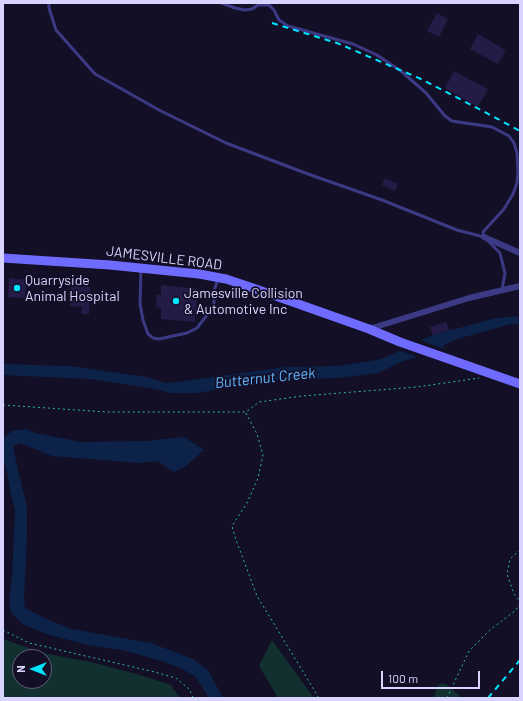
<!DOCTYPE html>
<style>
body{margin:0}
#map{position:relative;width:523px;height:701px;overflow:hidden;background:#130f26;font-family:Barlow,sans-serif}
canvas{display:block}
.frame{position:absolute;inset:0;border:4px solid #d9d4ff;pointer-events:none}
.north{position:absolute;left:12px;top:649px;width:40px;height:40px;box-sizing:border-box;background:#130f26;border:1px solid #625e7d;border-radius:50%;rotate:270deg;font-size:11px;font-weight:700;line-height:16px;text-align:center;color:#d9d4ff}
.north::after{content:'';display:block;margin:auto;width:14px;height:18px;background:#00e5ff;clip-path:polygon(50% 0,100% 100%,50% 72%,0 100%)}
.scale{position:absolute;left:381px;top:671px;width:99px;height:18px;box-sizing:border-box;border:2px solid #d9d4ff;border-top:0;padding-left:5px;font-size:12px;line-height:14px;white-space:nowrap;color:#d9d4ff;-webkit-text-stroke:3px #130f26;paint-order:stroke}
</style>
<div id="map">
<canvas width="523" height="701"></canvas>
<div class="frame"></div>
<div class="north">N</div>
<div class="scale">100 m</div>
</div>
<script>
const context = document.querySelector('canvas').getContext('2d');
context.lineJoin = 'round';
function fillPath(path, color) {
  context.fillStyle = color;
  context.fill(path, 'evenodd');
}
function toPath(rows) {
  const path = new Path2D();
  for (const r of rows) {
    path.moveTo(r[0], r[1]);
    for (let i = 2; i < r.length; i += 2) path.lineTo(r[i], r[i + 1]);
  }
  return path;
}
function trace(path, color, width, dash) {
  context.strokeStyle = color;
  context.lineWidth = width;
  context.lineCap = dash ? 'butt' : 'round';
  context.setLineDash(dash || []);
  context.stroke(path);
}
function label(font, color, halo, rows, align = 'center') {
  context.font = font + ' Barlow,sans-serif';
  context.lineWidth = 3.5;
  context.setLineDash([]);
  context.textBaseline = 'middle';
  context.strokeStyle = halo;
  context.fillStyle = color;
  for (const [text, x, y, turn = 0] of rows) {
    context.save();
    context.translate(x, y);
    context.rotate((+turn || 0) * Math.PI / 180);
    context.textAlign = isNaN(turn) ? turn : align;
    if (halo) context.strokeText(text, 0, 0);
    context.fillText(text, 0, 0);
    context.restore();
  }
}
const green = toPath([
 [3,639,43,653,91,662,140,675,171,685,180,698,3,698],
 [20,657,44,657,44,681,20,681],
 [272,640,314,698,278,698,259,666],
 [439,684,446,684,460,696,460,698,433,698]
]);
const water = toPath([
 [514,316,520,318,520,324,511,324,454,340,444,345,442,349,437,351,403,361,378,373,338,378,272,380,197,393,169,393,156,389,90,379,3,375,3,364,70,366,146,377,166,383,176,382,286,367,338,366,382,359,433,335,492,319],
 [26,429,35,433,81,442,146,441,184,437,204,450,186,466,174,472,157,461,140,463,52,456,20,443,13,446,19,475,27,506,27,539,24,598,25,608,44,618,72,629,151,643,193,659,208,670,223,698,209,698,195,676,178,667,158,660,122,650,88,645,50,635,24,625,11,613,9,600,12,577,15,510,10,490,6,468,3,460,3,438,12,431]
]);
const pier = toPath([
 [419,340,444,349,438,353,420,358,398,350]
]);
const building = toPath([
 [437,13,448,19,439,37,427,31],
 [478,34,506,50,498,64,470,49],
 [454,71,488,89,478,107,445,88],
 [385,178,398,184,395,191,382,185],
 [9,278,26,280,25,298,8,297],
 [161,285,198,289,195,322,161,319,161,308,156,307,157,295,161,295],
 [73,286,90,287,89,314,81,314,82,307,70,306,71,287],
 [446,322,449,330,433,335,430,327]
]);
const path = toPath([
 [3,405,107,412,246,412,259,402,302,396,417,387,479,378],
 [246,413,257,434,263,455,258,478,247,503,232,526,235,537,257,596,319,698],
 [520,550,510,559,507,574,514,594,520,601],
 [3,630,29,643,155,672,176,678,190,690,193,698],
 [447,698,469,651,490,630,516,610,520,603]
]);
const lane = toPath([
 [49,3,49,8,56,30,95,74,159,110,226,143,308,174,382,200,457,230,484,237],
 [221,3,235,8,245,10,252,9,258,5,269,5,274,10,279,20,288,26,353,44,377,55,401,71,426,93,445,116,452,121,492,127,509,136,514,143,517,153,518,171,517,183,513,194,504,209,483,232,484,237,500,253,505,273,502,290],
 [141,269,140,304,143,320,148,334,153,338,159,339,187,333,197,328,214,306,214,291,218,279]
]);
const street = toPath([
 [484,237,520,253],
 [369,329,469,298,520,286]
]);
const secondary = toPath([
 [3,258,110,265,199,274,226,279,253,288,369,329,400,342,520,384]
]);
const rail = toPath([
 [272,23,337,43,421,79,481,110,520,131],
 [488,698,520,660]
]);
const markers = [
 [17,288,4,"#00e5ff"],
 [176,301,4,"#00e5ff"]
];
const streetNames = [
 ["JAMESVILLE ROAD",164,258,7]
];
const poiNames = [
 ["Quarryside",25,280],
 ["Animal Hospital",25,296],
 ["Jamesville Collision",184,293],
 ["& Automotive Inc",184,309]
];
const waterNames = [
 ["Butternut Creek",265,378,-6]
];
fillPath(green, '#12302f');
fillPath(water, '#0c2248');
fillPath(pier, '#130f26');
fillPath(building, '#241b47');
trace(path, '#2fb8b0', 1, [2, 3]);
trace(lane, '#3d3a85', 3);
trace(street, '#3d3a85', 6);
trace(secondary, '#6f6bff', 9);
trace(rail, '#00e5ff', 2, [6, 5]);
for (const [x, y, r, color] of markers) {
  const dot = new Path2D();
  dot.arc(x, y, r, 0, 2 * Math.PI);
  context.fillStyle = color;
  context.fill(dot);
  trace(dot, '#130f26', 1.5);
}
label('14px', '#d9d4ff', '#130f26', streetNames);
label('14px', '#d9d4ff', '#130f26', poiNames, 'left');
label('italic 15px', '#62b6ff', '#130f26', waterNames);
</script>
